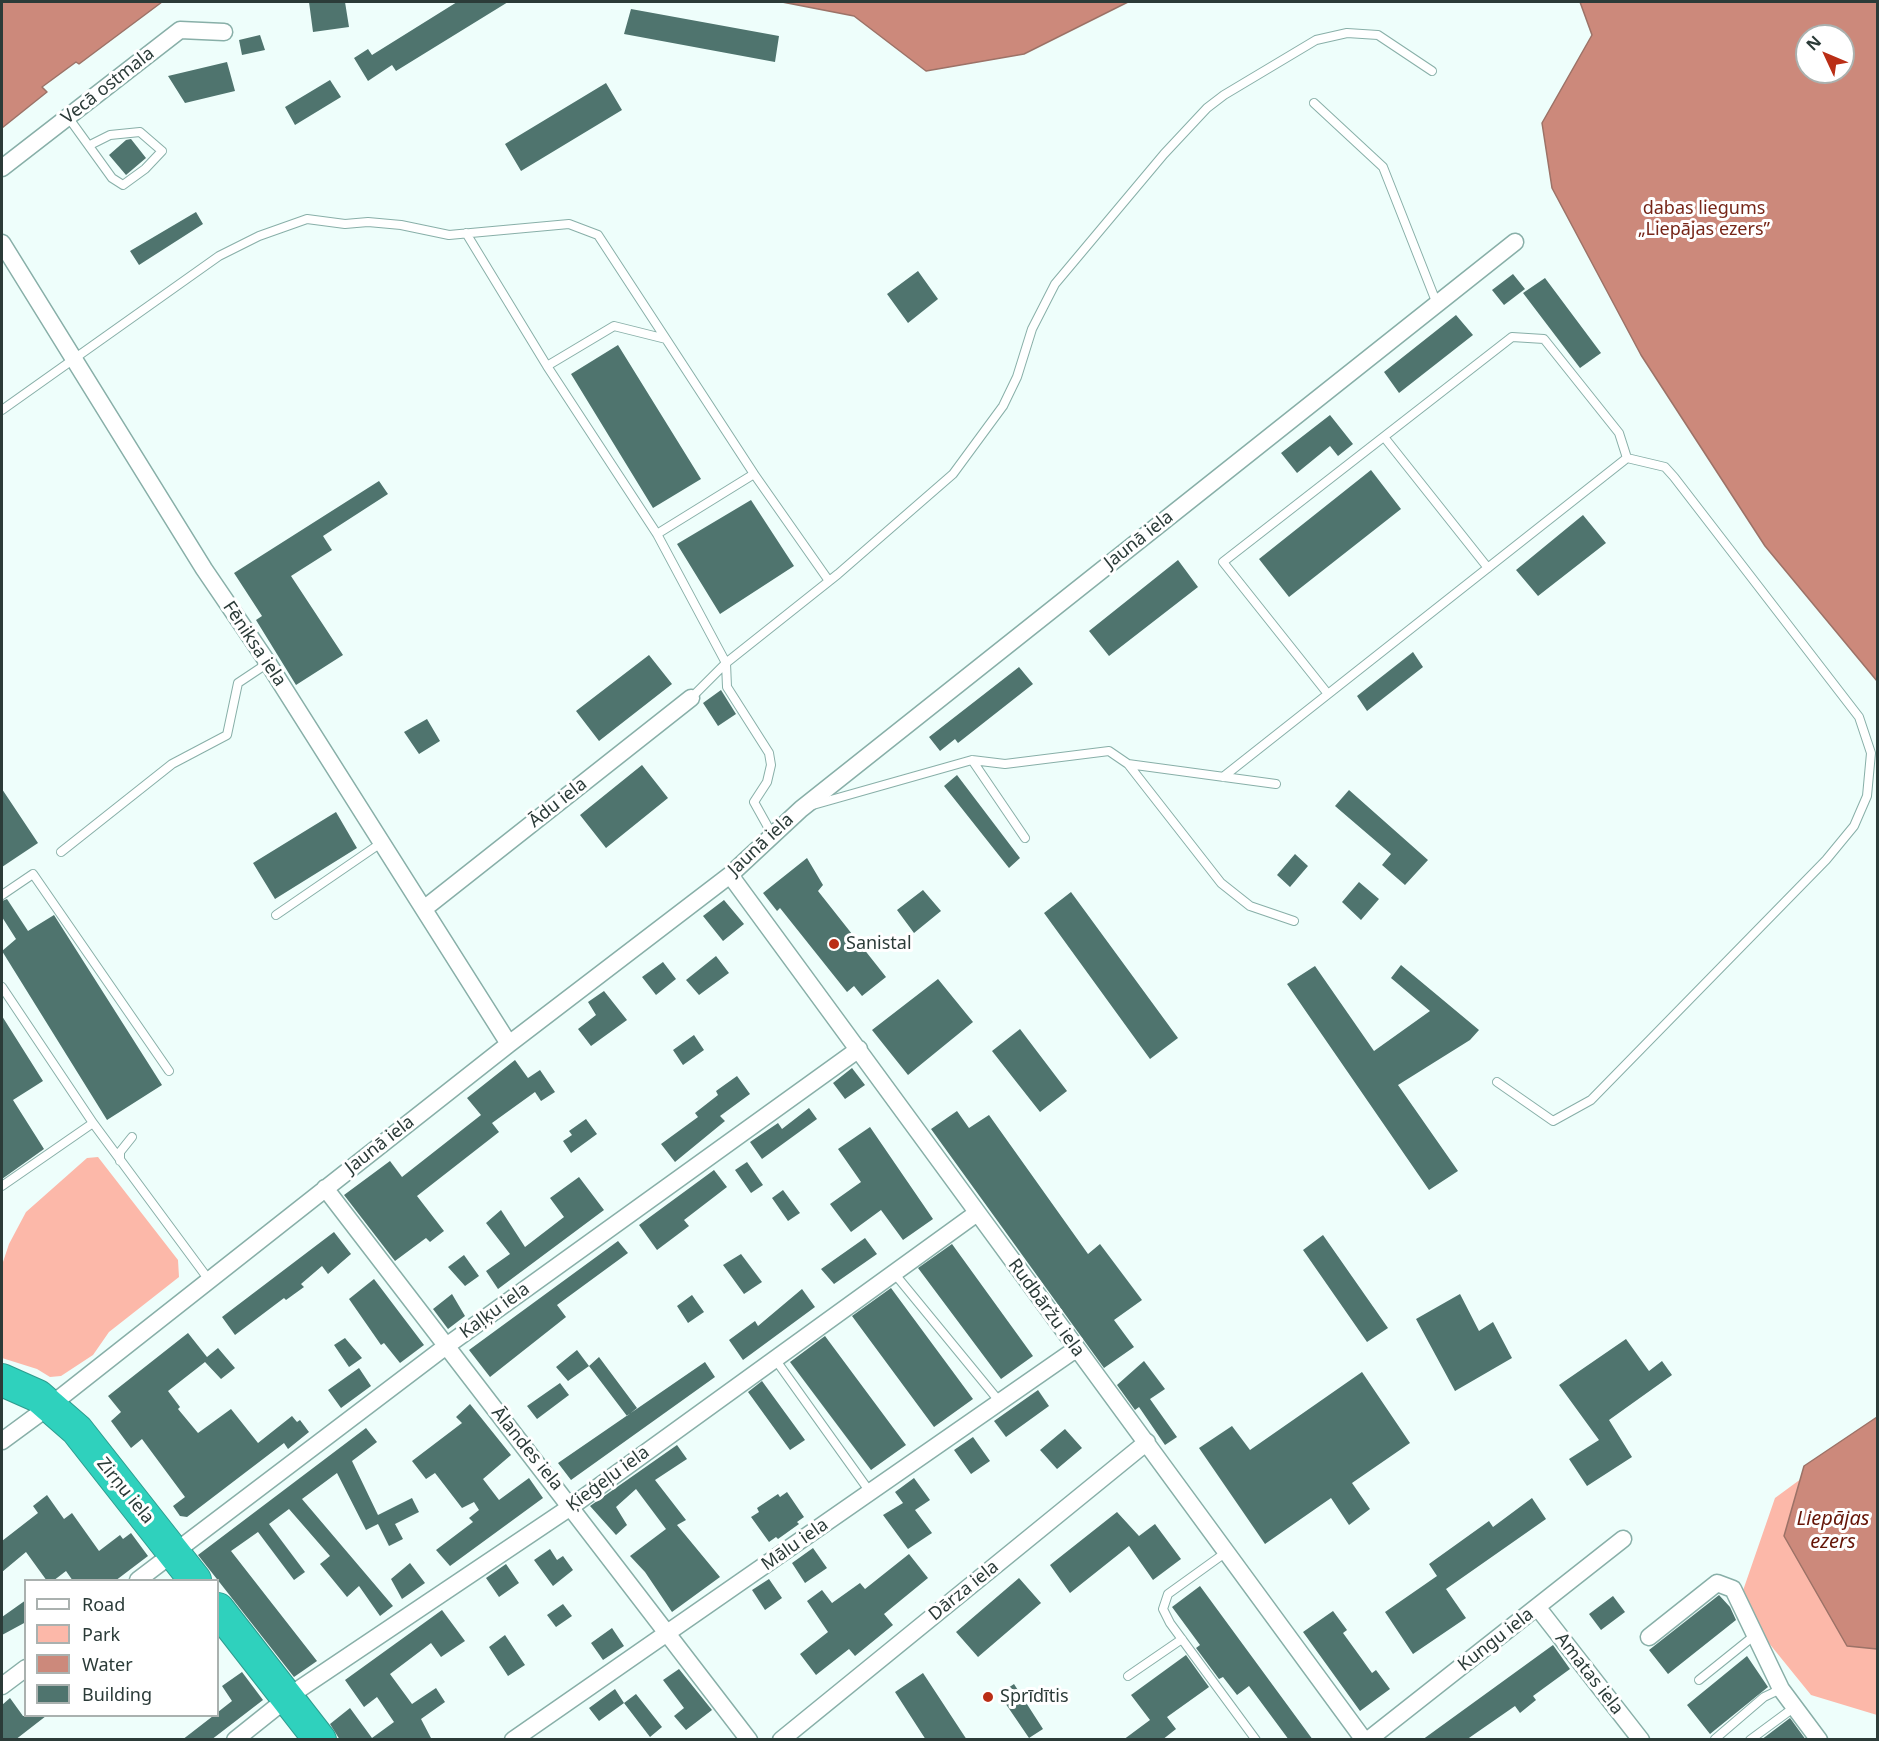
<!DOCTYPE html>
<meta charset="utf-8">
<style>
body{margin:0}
#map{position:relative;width:1879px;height:1741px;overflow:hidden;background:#eefefb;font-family:"Noto Sans",sans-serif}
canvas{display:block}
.frame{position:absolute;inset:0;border:3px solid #2b3b38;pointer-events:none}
.legend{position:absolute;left:24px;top:1579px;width:195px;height:138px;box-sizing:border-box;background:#fff;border:2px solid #aab1af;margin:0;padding:8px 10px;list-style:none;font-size:18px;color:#2b3b38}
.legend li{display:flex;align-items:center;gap:12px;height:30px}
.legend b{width:30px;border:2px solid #aab1af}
.north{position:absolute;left:1795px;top:24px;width:60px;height:60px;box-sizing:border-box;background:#fff;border:2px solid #aab1af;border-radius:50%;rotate:314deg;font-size:16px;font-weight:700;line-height:24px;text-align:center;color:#2b3b38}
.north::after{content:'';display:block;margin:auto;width:21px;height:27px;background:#ba2e16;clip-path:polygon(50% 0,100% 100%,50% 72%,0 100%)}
</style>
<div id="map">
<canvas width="1879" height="1741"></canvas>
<div class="frame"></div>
<ul class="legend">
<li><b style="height:8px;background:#fff"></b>Road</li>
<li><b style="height:16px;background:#fcb8a9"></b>Park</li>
<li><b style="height:16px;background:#cc897b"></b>Water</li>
<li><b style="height:16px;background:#4f746e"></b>Building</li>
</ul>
<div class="north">N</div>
</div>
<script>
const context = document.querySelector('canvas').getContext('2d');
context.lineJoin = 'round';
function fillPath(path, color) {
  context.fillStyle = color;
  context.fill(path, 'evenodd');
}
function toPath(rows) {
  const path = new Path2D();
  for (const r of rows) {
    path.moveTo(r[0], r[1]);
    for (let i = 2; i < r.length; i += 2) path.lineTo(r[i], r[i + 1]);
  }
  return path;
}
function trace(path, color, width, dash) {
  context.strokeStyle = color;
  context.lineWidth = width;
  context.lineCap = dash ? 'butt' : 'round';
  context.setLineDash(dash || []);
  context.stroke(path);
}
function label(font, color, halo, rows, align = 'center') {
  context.font = font + ' "Noto Sans",sans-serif';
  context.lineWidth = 6;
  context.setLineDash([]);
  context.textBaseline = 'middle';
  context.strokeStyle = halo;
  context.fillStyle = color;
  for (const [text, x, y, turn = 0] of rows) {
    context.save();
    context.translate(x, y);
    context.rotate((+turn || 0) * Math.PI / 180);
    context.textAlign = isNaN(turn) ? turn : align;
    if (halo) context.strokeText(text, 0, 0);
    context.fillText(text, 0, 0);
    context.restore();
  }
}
const green = toPath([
 [98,1157,178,1260,179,1277,109,1332,93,1355,61,1376,50,1377,37,1369,2,1358,2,1265,9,1244,26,1212,87,1158],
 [1877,1431,1877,1715,1811,1695,1738,1605,1775,1498,1862,1434]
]);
const water = toPath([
 [2,2,162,2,79,64,76,62,42,87,47,92,2,128,2,2],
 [782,2,1128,2,1024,54,926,71,854,16,782,2],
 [1580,2,1877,2,1877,681,1765,546,1641,355,1552,188,1542,123,1592,35,1580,2],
 [1807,36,1843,36,1843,72,1807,72,1807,36],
 [1877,1417,1877,1649,1847,1646,1784,1536,1804,1466,1877,1417]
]);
const building = toPath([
 [309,2,345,2,349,27,313,32],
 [457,2,508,2,396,71,392,65,368,81,354,58,368,49,372,55],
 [631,9,779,36,775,62,624,34],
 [260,35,265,50,242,55,239,40],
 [227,62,235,91,185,103,168,76],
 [330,80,341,97,295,125,285,107],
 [606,83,622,110,521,171,505,144],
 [131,139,146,158,126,175,109,155,126,140],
 [196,212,203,224,139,265,130,251],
 [918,271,938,299,908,323,887,294],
 [1513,274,1525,289,1504,305,1492,290],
 [1545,278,1601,353,1580,368,1523,293],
 [1456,315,1473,335,1399,393,1384,372],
 [618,345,701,479,653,508,571,374],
 [1330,415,1353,444,1338,456,1330,446,1297,473,1281,453],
 [1371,470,1401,509,1289,597,1259,559],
 [379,481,388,494,323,536,332,550,291,576,343,655,296,685,256,620,262,616,234,573],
 [751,500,794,566,720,614,677,544],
 [1583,515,1606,543,1538,596,1516,570],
 [1178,560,1198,587,1109,656,1089,631],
 [1413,652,1423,667,1367,711,1357,696],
 [649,655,672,684,599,741,576,711],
 [1019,667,1033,684,958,743,955,739,940,751,929,737],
 [721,690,736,714,718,726,703,703],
 [427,719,440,741,419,754,404,732],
 [642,765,668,798,606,848,580,815],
 [957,775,1020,858,1009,868,944,786],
 [2,789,38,843,2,867],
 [1349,790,1428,860,1405,885,1382,865,1391,854,1335,806],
 [336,812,357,848,275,899,253,863],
 [1295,854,1308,866,1290,887,1277,875],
 [807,858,823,885,818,891,886,977,862,996,854,986,847,992,780,908,777,911,763,893],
 [1359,882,1379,899,1361,920,1342,902],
 [923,890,941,911,914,933,897,910],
 [1071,892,1178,1038,1150,1059,1044,913],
 [7,899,28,931,54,915,162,1085,107,1120,2,951,16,939,2,917,2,901],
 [724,900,744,924,723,941,703,916],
 [716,956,729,973,699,995,686,980],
 [663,962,676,979,656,995,642,977],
 [1401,965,1479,1030,1470,1040,1398,1085,1458,1171,1429,1190,1287,984,1315,966,1374,1051,1430,1011,1391,978],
 [938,979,973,1022,908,1075,872,1030],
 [604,991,627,1020,591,1046,578,1029,596,1015,588,1002],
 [2,1016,43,1081,13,1100,44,1149,2,1179],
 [1020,1029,1067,1091,1040,1112,992,1051],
 [694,1035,704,1050,683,1065,673,1050],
 [515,1060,528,1078,540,1070,555,1092,541,1101,535,1092,492,1123,499,1132,417,1196,444,1231,430,1242,426,1238,395,1261,344,1195,390,1161,402,1177,481,1115,467,1098],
 [852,1068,865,1085,845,1099,833,1083],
 [737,1076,750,1094,720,1116,725,1121,675,1162,661,1144,698,1117,695,1113,718,1095,716,1091],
 [809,1108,817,1119,762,1159,750,1142,778,1123,782,1129],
 [957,1111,969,1128,989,1115,1088,1254,1100,1244,1142,1300,1114,1320,1134,1347,1104,1368,931,1129],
 [586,1119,597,1134,571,1153,563,1141,572,1135,569,1131],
 [870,1127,933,1219,903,1240,881,1210,851,1232,830,1204,861,1182,838,1149],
 [747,1162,763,1185,751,1193,735,1170],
 [714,1170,727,1187,684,1220,689,1226,657,1250,639,1225],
 [579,1177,604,1210,498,1289,486,1271,510,1254,486,1223,501,1210,525,1247,564,1217,550,1198],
 [783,1190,800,1213,788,1221,772,1198],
 [334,1232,351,1254,328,1274,322,1266,301,1284,304,1287,286,1300,284,1298,235,1335,222,1317],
 [1323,1235,1388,1328,1367,1342,1303,1250],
 [865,1238,877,1254,834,1284,821,1269],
 [618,1241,628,1253,557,1305,566,1317,490,1377,469,1350],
 [952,1244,1033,1356,1001,1379,918,1268],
 [741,1254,762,1282,744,1294,723,1265],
 [464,1255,479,1276,465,1286,448,1267],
 [374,1279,424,1345,400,1363,384,1343,381,1345,349,1299],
 [891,1288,973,1399,934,1427,852,1316],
 [802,1289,815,1307,743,1360,729,1340,755,1321,758,1326],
 [452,1294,465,1316,448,1329,433,1309],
 [1460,1294,1479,1331,1493,1322,1512,1358,1455,1391,1416,1319],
 [692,1295,704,1312,688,1323,677,1306],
 [188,1333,207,1357,218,1348,235,1368,221,1379,205,1362,168,1391,180,1407,178,1409,198,1433,231,1409,258,1443,292,1416,297,1422,300,1420,309,1432,288,1449,284,1443,187,1517,180,1516,173,1506,185,1497,142,1439,131,1448,111,1421,121,1412,108,1396],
 [825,1336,906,1445,871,1470,790,1362],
 [345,1338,362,1358,349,1367,334,1345],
 [1626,1339,1649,1371,1662,1361,1672,1375,1609,1420,1632,1457,1587,1486,1569,1459,1599,1440,1559,1385],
 [577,1350,589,1366,568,1381,556,1367],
 [599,1357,637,1408,627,1416,589,1366],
 [1144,1361,1165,1389,1150,1399,1177,1437,1165,1445,1139,1407,1135,1410,1117,1385],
 [705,1362,715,1377,571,1480,558,1463],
 [359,1368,371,1386,341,1408,328,1390],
 [1362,1372,1410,1443,1352,1483,1370,1509,1349,1525,1331,1498,1265,1544,1199,1448,1232,1426,1250,1450],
 [762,1381,805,1440,790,1450,748,1392],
 [560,1383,569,1395,537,1419,527,1406],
 [1038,1390,1049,1406,1006,1437,994,1421],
 [470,1404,511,1455,483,1479,499,1500,529,1478,543,1498,450,1566,436,1550,473,1522,469,1518,479,1510,474,1502,462,1508,435,1473,426,1479,412,1461,462,1423,456,1417],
 [366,1428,377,1442,352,1461,378,1515,412,1498,419,1512,395,1524,403,1539,389,1546,378,1524,366,1530,337,1473,302,1499,393,1606,380,1616,359,1586,347,1597,320,1564,330,1556,289,1509,269,1524,305,1572,294,1580,258,1532,231,1551,317,1661,294,1677,198,1555],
 [1065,1429,1082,1448,1057,1469,1040,1450],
 [973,1437,990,1461,971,1474,954,1450],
 [677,1445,687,1459,655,1480,686,1520,677,1525,720,1577,672,1612,645,1572,630,1556,666,1529,636,1489,616,1507,627,1525,616,1535,590,1506],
 [914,1478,930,1500,915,1510,932,1533,908,1549,883,1515,903,1503,895,1492],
 [787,1492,804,1517,797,1522,799,1524,778,1539,776,1537,769,1542,751,1517,759,1512,757,1508,778,1494,780,1497],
 [47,1495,64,1519,72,1513,99,1551,120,1535,123,1539,131,1533,148,1556,115,1581,73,1581,66,1571,53,1581,47,1581,26,1552,2,1572,2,1541,38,1513,33,1506],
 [1532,1498,1546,1519,1446,1589,1466,1618,1413,1654,1385,1612,1437,1576,1429,1564,1489,1521,1493,1527],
 [1117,1512,1139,1536,1155,1524,1181,1559,1153,1580,1129,1546,1070,1593,1050,1565],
 [813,1548,827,1568,805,1583,792,1563],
 [550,1549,557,1560,563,1556,573,1570,553,1586,534,1560],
 [909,1554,928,1578,884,1614,893,1625,855,1656,849,1649,816,1675,800,1654,828,1632,807,1601,822,1590,832,1603,860,1583,865,1589],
 [410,1563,425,1583,402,1599,391,1579],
 [506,1564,519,1583,499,1597,486,1578],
 [1019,1578,1041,1603,978,1657,956,1632],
 [769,1579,782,1598,765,1610,752,1590],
 [1200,1586,1313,1740,1289,1740,1249,1686,1237,1695,1223,1677,1219,1679,1196,1648,1200,1645,1172,1607],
 [1719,1595,1730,1607,1736,1620,1668,1674,1649,1650],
 [1613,1596,1625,1612,1601,1630,1589,1614],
 [26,1600,26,1622,2,1635,2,1617],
 [563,1604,572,1616,556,1627,547,1615],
 [442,1610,465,1641,441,1657,431,1643,390,1674,412,1704,436,1688,445,1702,421,1719,432,1740,340,1740,330,1724,350,1708,372,1738,394,1722,377,1697,364,1707,345,1680],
 [1333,1611,1347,1630,1343,1633,1372,1673,1376,1670,1390,1689,1360,1711,1303,1632],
 [612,1628,624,1646,603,1660,591,1643],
 [505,1635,525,1665,508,1676,489,1647],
 [1553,1645,1570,1669,1533,1696,1536,1700,1520,1713,1515,1706,1466,1740,1422,1740],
 [1186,1655,1209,1687,1167,1717,1176,1729,1162,1740,1123,1740,1150,1720,1131,1695],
 [1747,1656,1768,1687,1710,1734,1687,1705],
 [679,1669,712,1710,686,1730,674,1716,684,1708,663,1680],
 [242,1672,263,1700,211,1740,182,1740,213,1716,218,1716,218,1712,232,1701,222,1686],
 [923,1673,967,1740,926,1740,895,1692],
 [1014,1684,1043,1729,1029,1738,999,1694],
 [615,1689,624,1703,599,1721,589,1708],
 [636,1694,662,1727,650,1737,624,1703],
 [10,1698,23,1716,46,1716,15,1740,2,1740,2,1705],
 [1790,1718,1806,1740,1761,1740]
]);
const lane = toPath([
 [1314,103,1383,167,1437,304],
 [68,117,112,178,123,185,145,169,162,151,140,132,110,135,90,145],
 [466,233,547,366,657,534,726,663,727,687,769,753,771,765,767,782,754,802,773,836],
 [547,366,614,326,666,339,754,474,829,581],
 [2,410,219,256,259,236,307,219,345,224,368,222,401,225,449,235,569,224,598,235,666,339],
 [1384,437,1488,568],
 [657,534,754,474],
 [691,698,726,663,838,574,953,474,1003,406,1017,377,1032,329,1055,284,1164,154,1207,108,1224,95,1316,40,1347,33,1378,35,1432,71],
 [972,760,1025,838],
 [1128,764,1276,784],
 [1223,777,1627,458,1619,433,1544,339,1512,337,1223,562,1328,694],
 [813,805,972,760,1005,764,1109,751,1128,764,1221,883,1250,906,1294,921],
 [61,852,172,764,227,735,238,683,268,663],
 [2,895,33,874,169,1071],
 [276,915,381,843],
 [2,987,93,1123,2,1186],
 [1497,1082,1553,1121,1591,1100,1826,860,1854,826,1867,796,1871,753,1859,717,1674,477,1665,467,1627,458],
 [93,1123,209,1280],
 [120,1161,120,1152,132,1137],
 [894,1273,999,1401],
 [775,1359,870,1492],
 [1225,1553,1168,1594,1163,1609,1170,1623,1256,1740],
 [1128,1676,1182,1639],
 [1699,1680,1755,1635],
 [1715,1739,1764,1697,1781,1689],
 [1750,1740,1796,1706]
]);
const street = toPath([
 [2,168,180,30,224,32],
 [2,243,204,569,268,663,509,1044],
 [730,875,1364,1740],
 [425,908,691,698],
 [325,1188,749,1740],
 [2,1441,51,1405,509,1044,730,875,801,809,1515,242],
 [138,1580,445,1347,859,1049],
 [1538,1608,1641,1740],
 [1649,1637,1717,1583,1733,1589,1781,1689,1819,1740],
 [2,1686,26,1668],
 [235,1740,295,1692,572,1506,977,1213],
 [513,1740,1076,1349],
 [781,1740,1147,1442],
 [1368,1740,1623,1539]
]);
const highway = toPath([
 [2,1380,38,1396,77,1430,195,1580],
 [218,1609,320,1740]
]);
const markers = [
 [834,944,6,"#ba2e16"],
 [988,1697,6,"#ba2e16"]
];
const streetNames = [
 ["Vecā ostmala",108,86,-38],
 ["Jaunā iela",1139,540,-38],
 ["Fēniksa iela",254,644,56],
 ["Ādu iela",558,803,-38],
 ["Jaunā iela",761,845,-43],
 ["Jaunā iela",380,1145,-38],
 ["Rudbāržu iela",1046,1308,54],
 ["Kaļķu iela",495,1311,-36],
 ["Ālandes iela",527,1449,51],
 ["Ķieģeļu iela",608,1479,-36],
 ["Zirņu iela",125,1491,51],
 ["Mālu iela",795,1545,-35],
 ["Dārza iela",964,1591,-39],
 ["Kungu iela",1496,1640,-38],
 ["Amatas iela",1589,1674,52]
];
const parkNames = [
 ["dabas liegums",1704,209],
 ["„Liepājas ezers”",1704,230]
];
const poiNames = [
 ["Sanistal",846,944],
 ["Sprīdītis",1000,1697]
];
const waterNames = [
 ["Liepājas",1833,1519],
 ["ezers",1833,1542]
];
fillPath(green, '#fcb8a9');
fillPath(water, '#cc897b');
trace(water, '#9c7267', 1.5);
fillPath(building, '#4f746e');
trace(lane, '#88afa8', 10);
trace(street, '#88afa8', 19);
trace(highway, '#2e9c8e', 34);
trace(lane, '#fff', 8);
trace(street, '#fff', 16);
trace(highway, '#2fd1bd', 32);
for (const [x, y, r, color] of markers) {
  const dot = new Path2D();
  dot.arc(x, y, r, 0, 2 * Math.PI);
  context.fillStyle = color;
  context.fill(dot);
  trace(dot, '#fff', 2);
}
label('18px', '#2b3b38', '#fff', streetNames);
label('18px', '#762618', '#fff', parkNames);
label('18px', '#2b3b38', '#fff', poiNames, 'left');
label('italic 20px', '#651507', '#fff', waterNames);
</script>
